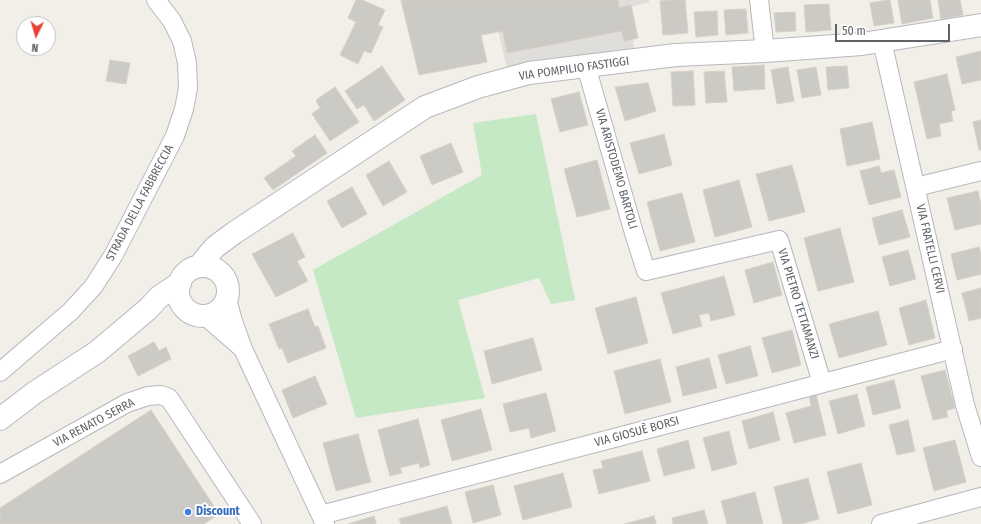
<!DOCTYPE html>
<meta charset="utf-8">
<style>
body{margin:0}
#map{position:relative;width:981px;height:524px;overflow:hidden;background:#f1efe8;font-family:"Fira Sans Condensed",sans-serif}
canvas{display:block}
.north{position:absolute;left:16px;top:16px;width:40px;height:40px;box-sizing:border-box;background:#fff;border:1px solid #bfc1c3;border-radius:50%;rotate:185deg;font-size:11px;font-weight:700;line-height:16px;text-align:center;color:#5f6368}
.north::after{content:'';display:block;margin:auto;width:14px;height:18px;background:#ea4335;clip-path:polygon(50% 0,100% 100%,50% 72%,0 100%)}
.scale{position:absolute;left:835px;top:24px;width:115px;height:18px;box-sizing:border-box;border:2px solid #5f6368;border-top:0;padding-left:5px;font-size:12px;line-height:14px;white-space:nowrap;color:#5f6368;-webkit-text-stroke:3px #fff;paint-order:stroke}
</style>
<div id="map">
<canvas width="981" height="524"></canvas>
<div class="north">N</div>
<div class="scale">50 m</div>
</div>
<script>
const context = document.querySelector('canvas').getContext('2d');
context.lineJoin = 'round';
function fillPath(path, color) {
  context.fillStyle = color;
  context.fill(path, 'evenodd');
}
function toPath(rows) {
  const path = new Path2D();
  for (const r of rows) {
    if (r.length === 3) {
      path.moveTo(r[0] + r[2], r[1]);
      path.arc(r[0], r[1], r[2], 0, 2 * Math.PI);
      continue;
    }
    path.moveTo(r[0], r[1]);
    for (let i = 2; i < r.length; i += 2) path.lineTo(r[i], r[i + 1]);
  }
  return path;
}
function trace(path, color, width, dash) {
  context.strokeStyle = color;
  context.lineWidth = width;
  context.lineCap = dash ? 'butt' : 'round';
  context.setLineDash(dash || []);
  context.stroke(path);
}
function label(font, color, halo, rows, align = 'center') {
  context.font = font + ' "Fira Sans Condensed",sans-serif';
  context.lineWidth = 4;
  context.setLineDash([]);
  context.textBaseline = 'middle';
  context.strokeStyle = halo;
  context.fillStyle = color;
  for (const [text, x, y, turn = 0] of rows) {
    context.save();
    context.translate(x, y);
    context.rotate((+turn || 0) * Math.PI / 180);
    context.textAlign = isNaN(turn) ? turn : align;
    if (halo) context.strokeText(text, 0, 0);
    context.fillText(text, 0, 0);
    context.restore();
  }
}
const industrial = toPath([
 [491,0,649,0,649,2,630,7,634,51,507,69]
]);
const green = toPath([
 [536,114,575,300,551,304,539,278,458,300,485,398,356,418,313,270,482,175,473,123]
]);
const building = toPath([
 [356,0,362,0,385,10,378,25,383,27,371,53,364,51,358,64,340,55,356,22,348,18,356,0],
 [401,0,618,0,619,8,631,5,638,38,624,41,622,31,507,53,503,31,481,35,487,62,419,75,401,0],
 [670,0,685,0,688,33,663,35,660,1,670,0],
 [887,0,890,0,894,23,874,26,870,3,887,0],
 [898,0,930,0,933,18,902,24,898,0],
 [938,0,960,0,963,15,941,19,938,0],
 [829,4,831,30,806,32,804,5,829,4],
 [746,9,748,33,726,35,724,10,746,9],
 [717,11,718,35,696,37,694,12,717,11],
 [795,12,796,31,776,32,774,13,795,12],
 [981,51,981,80,962,84,956,57,981,51],
 [110,60,130,63,126,84,106,81,110,60],
 [764,65,765,89,734,91,732,67,764,65],
 [382,66,405,100,374,121,364,105,357,109,345,91,382,66],
 [847,66,849,88,828,90,826,67,847,66],
 [788,67,794,101,777,104,771,70,788,67],
 [816,67,821,95,802,98,797,70,816,67],
 [693,71,695,105,673,106,671,72,693,71],
 [724,71,727,102,706,103,704,72,724,71],
 [947,74,955,110,951,111,953,121,939,124,941,136,927,139,914,82,947,74],
 [648,83,656,111,625,121,615,87,648,83],
 [335,87,359,122,330,141,312,114,320,108,316,100,335,87],
 [579,92,588,125,560,132,551,99,579,92],
 [981,120,981,150,979,150,973,122,981,120],
 [872,122,880,159,847,166,840,129,872,122],
 [664,134,672,165,639,174,630,143,664,134],
 [315,135,327,153,273,190,264,178,296,156,292,151,315,135],
 [451,143,463,172,432,185,420,156,451,143],
 [597,160,610,209,577,217,564,169,597,160],
 [389,161,407,192,383,206,366,175,389,161],
 [792,165,805,212,769,221,756,174,792,165],
 [879,166,881,173,894,170,901,197,869,205,860,171,879,166],
 [739,180,752,227,715,237,703,190,739,180],
 [352,187,367,214,342,228,327,201,352,187],
 [978,191,981,204,981,224,955,230,947,198,978,191],
 [682,193,695,242,660,251,647,202,682,193],
 [902,210,910,237,879,245,872,218,902,210],
 [840,228,854,282,818,291,804,238,840,228],
 [293,233,305,257,297,261,308,281,276,297,252,254,293,233],
 [979,247,981,255,981,274,957,280,951,254,979,247],
 [908,250,916,279,890,286,882,257,908,250],
 [773,262,782,295,754,303,745,270,773,262],
 [724,276,735,315,711,321,709,313,699,315,702,326,673,334,661,293,724,276],
 [981,288,981,318,969,321,962,293,981,288],
 [636,297,648,343,608,354,595,308,636,297],
 [926,300,935,338,909,345,899,308,926,300],
 [308,309,315,327,318,326,326,348,288,363,282,348,279,349,269,324,308,309],
 [878,311,887,345,839,358,829,324,878,311],
 [792,330,801,365,772,373,762,338,792,330],
 [533,338,542,370,492,384,484,351,533,338],
 [154,342,159,351,166,347,171,359,138,376,128,356,154,342],
 [750,346,758,376,726,384,718,355,750,346],
 [709,358,717,388,683,396,676,367,709,358],
 [660,359,671,402,625,414,614,371,660,359],
 [945,370,955,408,946,411,948,417,933,420,921,376,945,370],
 [315,376,327,404,293,418,282,390,315,376],
 [894,380,901,408,873,415,866,387,894,380],
 [546,393,556,431,531,438,529,428,510,432,503,404,546,393],
 [816,394,826,435,794,443,786,413,811,406,809,396,816,394],
 [857,394,865,426,838,434,829,401,857,394],
 [481,409,492,450,452,461,441,420,481,409],
 [151,410,219,514,204,524,0,524,0,508,151,410],
 [773,412,780,440,749,449,742,421,773,412],
 [418,419,430,465,420,468,419,463,400,468,402,473,390,476,378,430,418,419],
 [908,420,915,451,897,455,889,425,908,420],
 [729,431,737,464,712,471,703,438,729,431],
 [358,434,371,482,336,491,323,443,358,434],
 [688,440,695,468,664,476,657,449,688,440],
 [955,440,966,482,934,491,923,448,955,440],
 [642,451,650,481,599,494,593,470,603,468,601,461,642,451],
 [861,463,872,505,838,514,827,472,861,463],
 [563,473,572,507,523,520,514,486,563,473],
 [808,478,819,519,801,524,783,524,774,487,808,478],
 [493,485,501,515,473,523,465,492,493,485],
 [755,492,763,524,727,524,721,501,755,492],
 [447,506,452,524,401,524,399,519,447,506],
 [704,510,708,524,673,524,672,518,704,510],
 [374,516,376,524,348,524,374,516],
 [654,516,656,524,624,524,654,516]
]);
const minor = toPath([
 [759,0,765,51],
 [882,41,965,405,981,457],
 [586,66,634,233,646,271,779,240,822,383],
 [916,187,981,171],
 [227,299,233,321,243,349,325,524],
 [205,316,242,348],
 [0,372,71,311,93,287,113,256,175,136,184,109,188,88,187,63,182,41,172,21,156,0],
 [0,474,127,403,148,396,161,395,169,398,252,524],
 [321,515,953,349],
 [881,524,981,497]
]);
const tertiary = toPath([
 [199,266,215,247,234,233,425,107,478,87,529,73,586,66,676,55,765,51,862,44,981,25],
 [203,291,25],
 [0,419,34,393,97,352,148,309,159,297,180,283]
]);
const markers = [
 [188,512,4,"#3f7fe0"]
];
const streetNames = [
 ["VIA POMPILIO FASTIGGI",574,69,-8],
 ["VIA ARISTODEMO BARTOLI",616,169,74],
 ["STRADA DELLA FABBRECCIA",140,203,-62],
 ["VIA FRATELLI CERVI",930,249,77],
 ["VIA PIETRO TETTAMANZI",798,304,73],
 ["VIA RENATO SERRA",94,423,-28],
 ["VIA GIOSUÈ BORSI",637,432,-15]
];
const shopNames = [
 ["Discount",196,512]
];
fillPath(industrial, '#e0deda');
fillPath(green, '#c5e8c5');
fillPath(building, '#cccac5');
trace(building, '#d6d1c6', 1);
trace(minor, '#b5b8bc', 20);
trace(tertiary, '#b5b8bc', 24);
trace(minor, '#fff', 18);
trace(tertiary, '#fff', 22);
for (const [x, y, r, color] of markers) {
  const dot = new Path2D();
  dot.arc(x, y, r, 0, 2 * Math.PI);
  context.fillStyle = color;
  context.fill(dot);
  trace(dot, '#fff', 1.5);
}
label('12px', '#5f6368', '#fff', streetNames);
label('bold 12px', '#366cbe', '#fff', shopNames, 'left');
</script>
